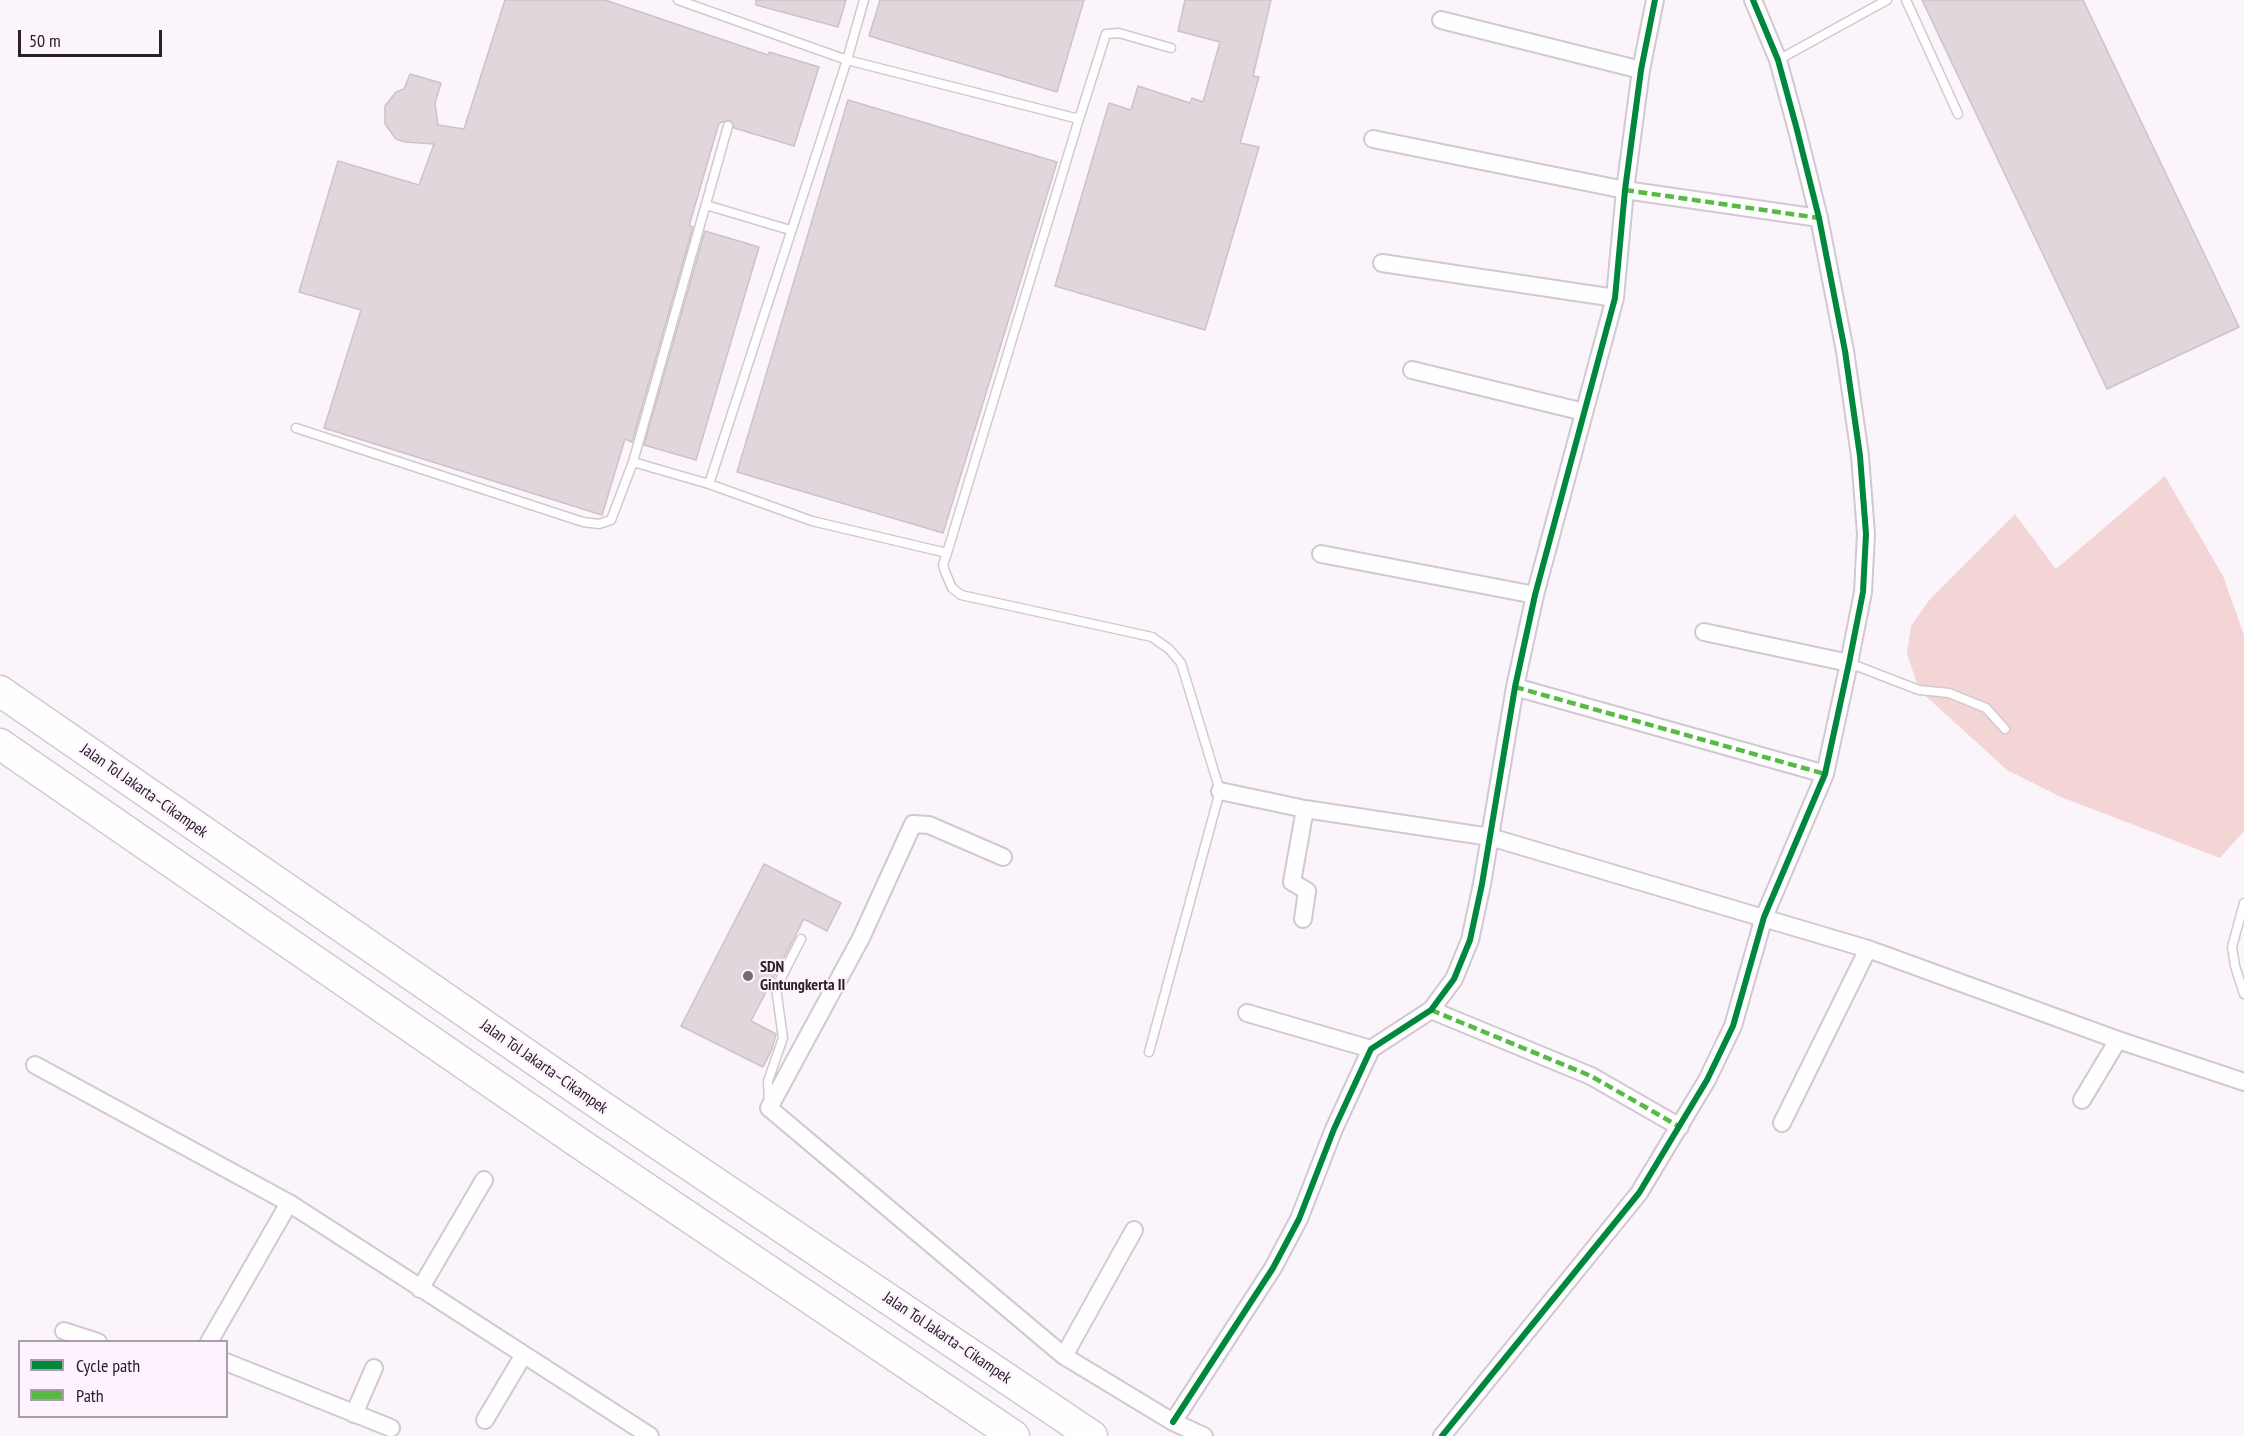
<!DOCTYPE html>
<meta charset="utf-8">
<style>
body{margin:0}
#map{position:relative;width:2244px;height:1436px;overflow:hidden;background:#fbf5fb;font-family:"PT Sans Narrow",sans-serif}
canvas{display:block}
.legend{position:absolute;left:18px;top:1340px;width:210px;height:78px;box-sizing:border-box;background:#fdf2fe;border:2px solid #a89ea9;margin:0;padding:8px 10px;list-style:none;font-size:18px;color:#29202a}
.legend li{display:flex;align-items:center;gap:12px;height:30px}
.legend b{width:30px;border:2px solid #a89ea9}
.scale{position:absolute;left:18px;top:30px;width:144px;height:27px;box-sizing:border-box;border:3px solid #29202a;border-top:0;padding-left:8px;font-size:18px;line-height:21px;white-space:nowrap;color:#29202a;-webkit-text-stroke:4px #fdf2fe;paint-order:stroke}
</style>
<div id="map">
<canvas width="2244" height="1436"></canvas>
<ul class="legend">
<li><b style="height:8px;background:#00873e"></b>Cycle path</li>
<li><b style="height:8px;background:#58b947"></b>Path</li>
</ul>
<div class="scale">50 m</div>
</div>
<script>
const context = document.querySelector('canvas').getContext('2d');
context.lineJoin = 'round';
function fillPath(path, color) {
  context.fillStyle = color;
  context.fill(path, 'evenodd');
}
function toPath(rows) {
  const path = new Path2D();
  for (const r of rows) {
    path.moveTo(r[0], r[1]);
    for (let i = 2; i < r.length; i += 2) path.lineTo(r[i], r[i + 1]);
  }
  return path;
}
function trace(path, color, width, dash) {
  context.strokeStyle = color;
  context.lineWidth = width;
  context.lineCap = dash ? 'butt' : 'round';
  context.setLineDash(dash || []);
  context.stroke(path);
}
function label(font, color, halo, rows, align = 'center') {
  context.font = font + ' "PT Sans Narrow",sans-serif';
  context.lineWidth = 4.5;
  context.setLineDash([]);
  context.textBaseline = 'middle';
  context.strokeStyle = halo;
  context.fillStyle = color;
  for (const [text, x, y, turn = 0] of rows) {
    context.save();
    context.translate(x, y);
    context.rotate((+turn || 0) * Math.PI / 180);
    context.textAlign = isNaN(turn) ? turn : align;
    if (halo) context.strokeText(text, 0, 0);
    context.fillText(text, 0, 0);
    context.restore();
  }
}
const green = toPath([
 [2165,476,2223,576,2244,635,2244,831,2220,858,2061,797,2007,770,1919,690,1907,654,1911,626,1930,599,2015,514,2056,569]
]);
const building = toPath([
 [505,0,605,0,768,55,769,52,819,67,794,146,734,128,730,120,719,123,689,226,693,227,632,442,625,439,602,515,324,428,361,310,299,292,338,161,419,185,434,144,405,142,396,139,385,124,385,106,396,92,404,89,410,74,441,83,435,103,438,125,464,129,505,0],
 [756,0,846,0,838,27,756,5,756,0],
 [880,0,1084,0,1057,92,869,36,880,0],
 [1185,0,1271,0,1253,76,1259,77,1240,143,1259,147,1205,330,1055,286,1109,103,1131,110,1138,86,1190,103,1192,98,1203,102,1220,42,1178,31,1185,0],
 [1922,0,2083,0,2239,327,2107,389,1922,0],
 [848,100,1057,162,943,533,737,472,848,100],
 [705,231,759,247,696,460,644,445,705,231],
 [764,864,841,903,827,931,804,919,751,1021,776,1034,772,1049,763,1067,681,1026,764,864]
]);
const service = toPath([
 [678,0,847,60,864,0],
 [1906,0,1958,114],
 [1778,60,1887,0],
 [1079,119,1106,34,1119,33,1171,48],
 [706,205,790,230],
 [296,428,583,522,599,524,611,520,633,462,709,484,812,521,947,553,943,565,946,574,952,588,961,595,1152,637,1169,649,1181,663,1220,791,1149,1052],
 [633,462,728,126],
 [709,484,847,60,1079,119,947,553],
 [1849,663,1919,690,1949,693,1986,708,2005,729],
 [2244,903,2232,947,2235,966,2244,994],
 [769,1104,768,1081,783,1038,776,988,801,939]
]);
const minor = toPath([
 [1441,20,1641,70],
 [1373,139,1625,190,1819,218],
 [1382,263,1615,298],
 [1412,370,1584,412],
 [1321,554,1535,595],
 [1704,632,1849,663],
 [1515,687,1825,774],
 [1220,791,1305,809,1490,837,1868,949,2118,1040,2244,1082],
 [1003,857,929,825,913,824,861,938,769,1108,1064,1356,1173,1422,1204,1436],
 [1303,919,1307,891,1292,882,1305,809],
 [1431,1010,1591,1076,1680,1127],
 [1247,1013,1371,1049],
 [35,1065,289,1203,650,1436],
 [2082,1100,2118,1040],
 [1782,1123,1868,949],
 [420,1289,484,1180],
 [64,1331,98,1342],
 [209,1342,289,1203],
 [1064,1356,1134,1230],
 [226,1362,391,1428],
 [354,1414,374,1368],
 [485,1420,523,1356],
 [1173,1422,1273,1268,1299,1219,1334,1129,1371,1049,1431,1010,1454,979,1470,940,1482,884,1515,687,1535,595,1615,298,1625,190,1641,70,1655,0],
 [1442,1436,1639,1193,1707,1080,1733,1026,1764,917,1825,774,1849,663,1863,592,1866,534,1860,456,1845,351,1819,218,1796,126,1778,60,1753,0]
]);
const motorway = toPath([
 [0,691,600,1105,1092,1436],
 [0,744,579,1143,1014,1436]
]);
const quiet = toPath([
 [1625,190,1819,218],
 [1515,687,1825,774],
 [1431,1010,1591,1076,1680,1127]
]);
const cycleway = toPath([
 [1173,1422,1273,1268,1299,1219,1334,1129,1371,1049,1431,1010,1454,979,1470,940,1482,884,1515,687,1535,595,1615,298,1625,190,1641,70,1655,0],
 [1442,1436,1639,1193,1707,1080,1733,1026,1764,917,1825,774,1849,663,1863,592,1866,534,1860,456,1845,351,1819,218,1796,126,1778,60,1753,0]
]);
const markers = [
 [748,976,6,"#726b73"]
];
const streetNames = [
 ["Jalan Tol Jakarta–Cikampek",144,791,35],
 ["Jalan Tol Jakarta–Cikampek",544,1067,35],
 ["Jalan Tol Jakarta–Cikampek",947,1338,34]
];
const poiNames = [
 ["SDN",760,967],
 ["Gintungkerta II",760,985]
];
fillPath(green, '#f3d5d5');
fillPath(building, '#e0d6dc');
trace(building, '#ccc2c7', 1.5);
trace(service, '#d1c9d1', 11);
trace(minor, '#d1c9d1', 20);
trace(motorway, '#d1c9d1', 33);
trace(service, '#fefefe', 8);
trace(minor, '#fefefe', 16);
trace(motorway, '#fefefe', 30);
trace(quiet, '#58b947', 4.5, [9, 4.5]);
trace(cycleway, '#00873e', 6);
for (const [x, y, r, color] of markers) {
  const dot = new Path2D();
  dot.arc(x, y, r, 0, 2 * Math.PI);
  context.fillStyle = color;
  context.fill(dot);
  trace(dot, '#fdf2fe', 2);
}
label('16px', '#29202a', '#fdf2fe', streetNames);
label('bold 16px', '#29202a', '#fdf2fe', poiNames, 'left');
</script>
